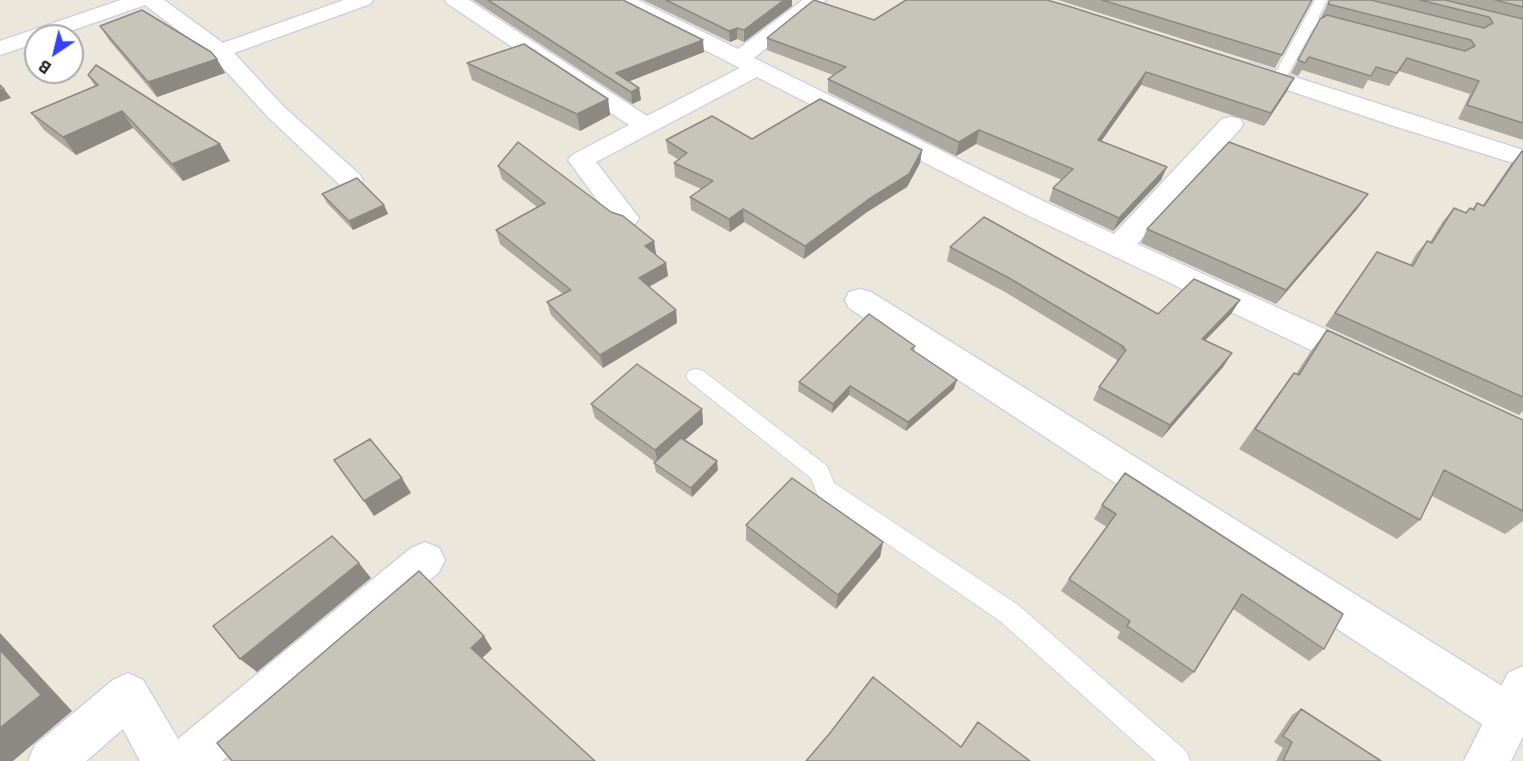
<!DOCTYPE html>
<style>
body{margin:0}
#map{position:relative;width:1523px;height:761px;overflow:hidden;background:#ece7db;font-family:"IBM Plex Sans",sans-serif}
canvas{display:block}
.north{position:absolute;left:24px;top:24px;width:60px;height:60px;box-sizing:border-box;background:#fff;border:2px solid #a9a9a9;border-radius:50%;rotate:215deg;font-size:16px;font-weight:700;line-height:24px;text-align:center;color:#292929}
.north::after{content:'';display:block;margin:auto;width:21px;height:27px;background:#3541ff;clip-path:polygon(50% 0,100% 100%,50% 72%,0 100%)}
</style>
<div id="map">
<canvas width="1523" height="761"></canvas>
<div class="north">B</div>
</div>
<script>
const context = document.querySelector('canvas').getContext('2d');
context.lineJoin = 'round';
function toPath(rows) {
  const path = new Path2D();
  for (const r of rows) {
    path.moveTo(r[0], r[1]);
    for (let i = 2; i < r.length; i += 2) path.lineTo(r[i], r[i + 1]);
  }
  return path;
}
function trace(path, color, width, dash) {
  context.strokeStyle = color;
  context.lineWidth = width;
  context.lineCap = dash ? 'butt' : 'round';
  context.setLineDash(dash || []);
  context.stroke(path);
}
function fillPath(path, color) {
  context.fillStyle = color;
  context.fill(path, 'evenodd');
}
const lane = toPath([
 [1315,0,1327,0,1318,18,1348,25,1350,28,1344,32,1320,25,1312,30,1284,82,1274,82,1272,79,1315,0],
 [696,369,703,371,827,466,834,483,1018,605,1186,751,1190,761,1156,761,1000,621,818,496,811,478,689,381,686,376,689,371,696,369]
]);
const street = toPath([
 [121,0,164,0,223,43,344,0,373,0,370,4,234,53,284,107,359,174,363,180,359,186,350,188,341,186,268,117,212,56,145,5,56,36,36,36,36,43,0,55,0,41,121,0],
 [445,0,469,0,647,116,740,68,615,4,612,0,638,0,738,49,803,0,826,0,754,58,1043,201,1114,234,1222,119,1231,117,1240,119,1243,124,1240,129,1137,244,1371,350,1376,359,1371,368,1360,371,1349,368,1023,213,757,77,596,162,639,218,635,224,625,227,615,224,568,160,572,155,629,125,448,4,445,0],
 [1251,63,1523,150,1523,166,1394,126,1243,75,1240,70,1243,65,1251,63],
 [860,289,871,292,1523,699,1523,733,1510,738,1494,732,849,308,845,300,849,292,860,289],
 [425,542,439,548,445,560,439,572,222,761,140,761,123,729,86,761,28,761,35,745,113,680,128,673,143,680,178,739,411,548,425,542]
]);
const secondary = toPath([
 [1523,666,1523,736,1511,761,1464,761,1508,673,1523,666]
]);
const wall = toPath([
 [473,0,623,0,704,52,629,81,639,88,641,100,632,104],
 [643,0,792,0,792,6,744,42,737,39,730,42],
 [1058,0,1312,0,1275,68],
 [1328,0,1523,0,1523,140,1458,119,1470,94,1399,71,1389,86,1368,80,1363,89,1302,70,1298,76,1291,73,1320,19,1323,17,1321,17,1329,1],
 [874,20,1294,78,1287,91,1264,126,1141,85,1101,141,1161,180,1113,231,1049,201,1053,188,1062,180,976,144,956,156,828,92,828,79,833,75,767,50,767,38],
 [100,26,217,59,225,73,157,97,109,40],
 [467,63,608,99,610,115,580,131,472,80],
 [88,75,220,144,230,161,183,181,133,128,76,155,44,130,31,113,95,86],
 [752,139,922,150,920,163,907,187,867,212,804,259,744,222,730,232,691,210,690,197,701,189,675,177,674,163,679,160,668,153,666,140],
 [1522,151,1523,151,1523,411,1519,415,1325,326,1377,252,1410,265,1416,254,1427,241,1430,242,1443,221,1454,208,1466,213,1472,209,1477,203,1483,205,1511,164],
 [498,166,611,212,654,241,656,254,655,254,666,263,668,276,649,287,676,310,677,323,603,368,551,315,547,302,563,294,500,244,496,230,537,207,502,179],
 [322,194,384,205,388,214,353,230,327,203],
 [1358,208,1276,304,1141,243,1147,229],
 [950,247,1158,314,1240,300,1231,314,1205,340,1232,353,1223,367,1162,438,1093,400,1099,387,1117,362,1116,362,1117,360,1005,292,947,261],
 [1327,330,1523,420,1523,521,1505,534,1432,496,1420,520,1397,539,1239,449,1278,394,1294,373,1296,374,1311,351],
 [915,346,914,351,954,389,906,431,849,395,832,413,798,391,799,382],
 [591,404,702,409,703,424,685,440,718,470,692,497,656,472,654,463,655,462,595,418],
 [1125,473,1324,649,1309,661,1233,609,1194,672,1182,683,1117,638,1120,632,1061,591,1069,579,1107,527,1094,519,1102,505],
 [746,525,883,542,880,557,836,609,746,540],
 [1301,709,1381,761,1276,761,1283,748,1274,742,1292,715]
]);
const shadedWall = toPath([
 [784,0,792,0,792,6,744,42,744,30],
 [737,28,737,39,730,42,729,31],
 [703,40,704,52,620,85,616,73],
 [217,59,225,73,157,97,148,82],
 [1146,72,1141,85,1093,153,1098,140],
 [1294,78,1287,91,1264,126,1271,113],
 [639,88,641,100,632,104,631,92],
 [4,89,11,98,0,102,0,90],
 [608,99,610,115,580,131,577,114],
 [122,111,133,128,76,155,63,137],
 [979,130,976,144,956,156,959,142],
 [220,144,230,161,183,181,172,164],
 [922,150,920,163,907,187,867,212,804,259,805,246],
 [1167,167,1161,180,1113,231,1119,218],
 [1368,194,1358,208,1276,304,1286,290],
 [384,205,388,214,353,230,349,221],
 [743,209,744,222,730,232,729,219],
 [654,241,656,254,647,259,645,246],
 [666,263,668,276,641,291,639,278],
 [1240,300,1231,314,1194,352,1202,339],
 [676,310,677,323,603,368,600,355],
 [1232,353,1223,367,1162,438,1170,425],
 [957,380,954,389,906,431,908,422],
 [850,386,849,395,832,413,833,404],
 [702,409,703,424,658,464,655,450],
 [717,461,718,470,692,497,691,488],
 [402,478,411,493,374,516,364,501],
 [883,542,880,557,836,609,838,595],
 [359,563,371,578,257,672,240,659],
 [0,633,72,711,13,761,0,761],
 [484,636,492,649,480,660,471,648]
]);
const building = toPath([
 [488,0,623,0,703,40,616,73,639,88,631,92,488,0],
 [666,0,784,0,744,30,737,28,729,31,666,0],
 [814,0,874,20,906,0,1047,0,1068,6,1294,78,1271,113,1146,72,1098,140,1167,167,1119,218,1053,188,1073,169,979,130,959,142,828,79,846,67,767,38,814,0],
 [1102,0,1312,0,1282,55,1102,0],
 [1330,0,1371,0,1484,28,1493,23,1489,17,1420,0,1445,0,1523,19,1523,123,1467,105,1479,81,1407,58,1397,73,1376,67,1371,76,1309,57,1305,63,1298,60,1320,19,1327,15,1465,51,1475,46,1471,40,1328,4,1330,0],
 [1495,0,1523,0,1523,7,1495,0],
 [142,10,211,52,217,59,148,82,100,26,142,10],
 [524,44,608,99,577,114,467,63,524,44],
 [96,65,220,144,172,164,122,111,63,137,31,113,98,85,88,75,96,65],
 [0,85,4,89,0,90,0,85],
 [820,99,922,150,909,174,869,199,805,246,743,209,729,219,690,197,713,181,674,163,687,153,666,140,712,116,752,139,820,99],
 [518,142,611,212,623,216,654,241,645,246,666,263,639,278,676,310,600,355,547,302,571,290,496,230,545,203,498,166,518,142],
 [1229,142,1368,194,1286,290,1147,229,1229,142],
 [1522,151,1523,151,1523,397,1335,313,1377,252,1413,266,1427,241,1432,243,1454,208,1466,213,1470,208,1474,210,1477,203,1484,206,1522,151],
 [357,178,384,205,349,221,322,194,357,178],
 [984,217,1158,314,1194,279,1240,300,1202,339,1232,353,1170,425,1099,387,1126,350,1122,348,1124,347,1009,278,950,247,984,217],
 [869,314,915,346,911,349,957,380,908,422,850,386,833,404,799,382,869,314],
 [1327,330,1523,420,1523,511,1444,470,1420,520,1255,429,1294,373,1299,375,1327,330],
 [637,364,702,409,655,450,591,404,637,364],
 [681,438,717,461,691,488,654,463,681,438],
 [370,439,402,478,364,501,334,460,370,439],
 [1125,473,1343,614,1324,649,1242,594,1194,672,1127,626,1130,621,1069,579,1116,514,1102,505,1125,473],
 [792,478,883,542,838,595,746,525,792,478],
 [332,536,359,563,240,659,213,626,332,536],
 [419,571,484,636,471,648,595,761,232,761,217,743,419,571],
 [0,650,41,695,0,728,0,650],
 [873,677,961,747,978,722,1030,761,806,761,830,733,873,677],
 [1301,709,1381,761,1283,761,1292,742,1283,736,1301,709]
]);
trace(lane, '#d0d1e3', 2);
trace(street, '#d0d1e3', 3);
trace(secondary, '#d0d1e3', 3);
fillPath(lane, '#fff');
fillPath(street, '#fff');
fillPath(secondary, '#fff');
fillPath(wall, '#aba9a0');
fillPath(shadedWall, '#8b8982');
fillPath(building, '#c7c4ba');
trace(building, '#8b8982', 1.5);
</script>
